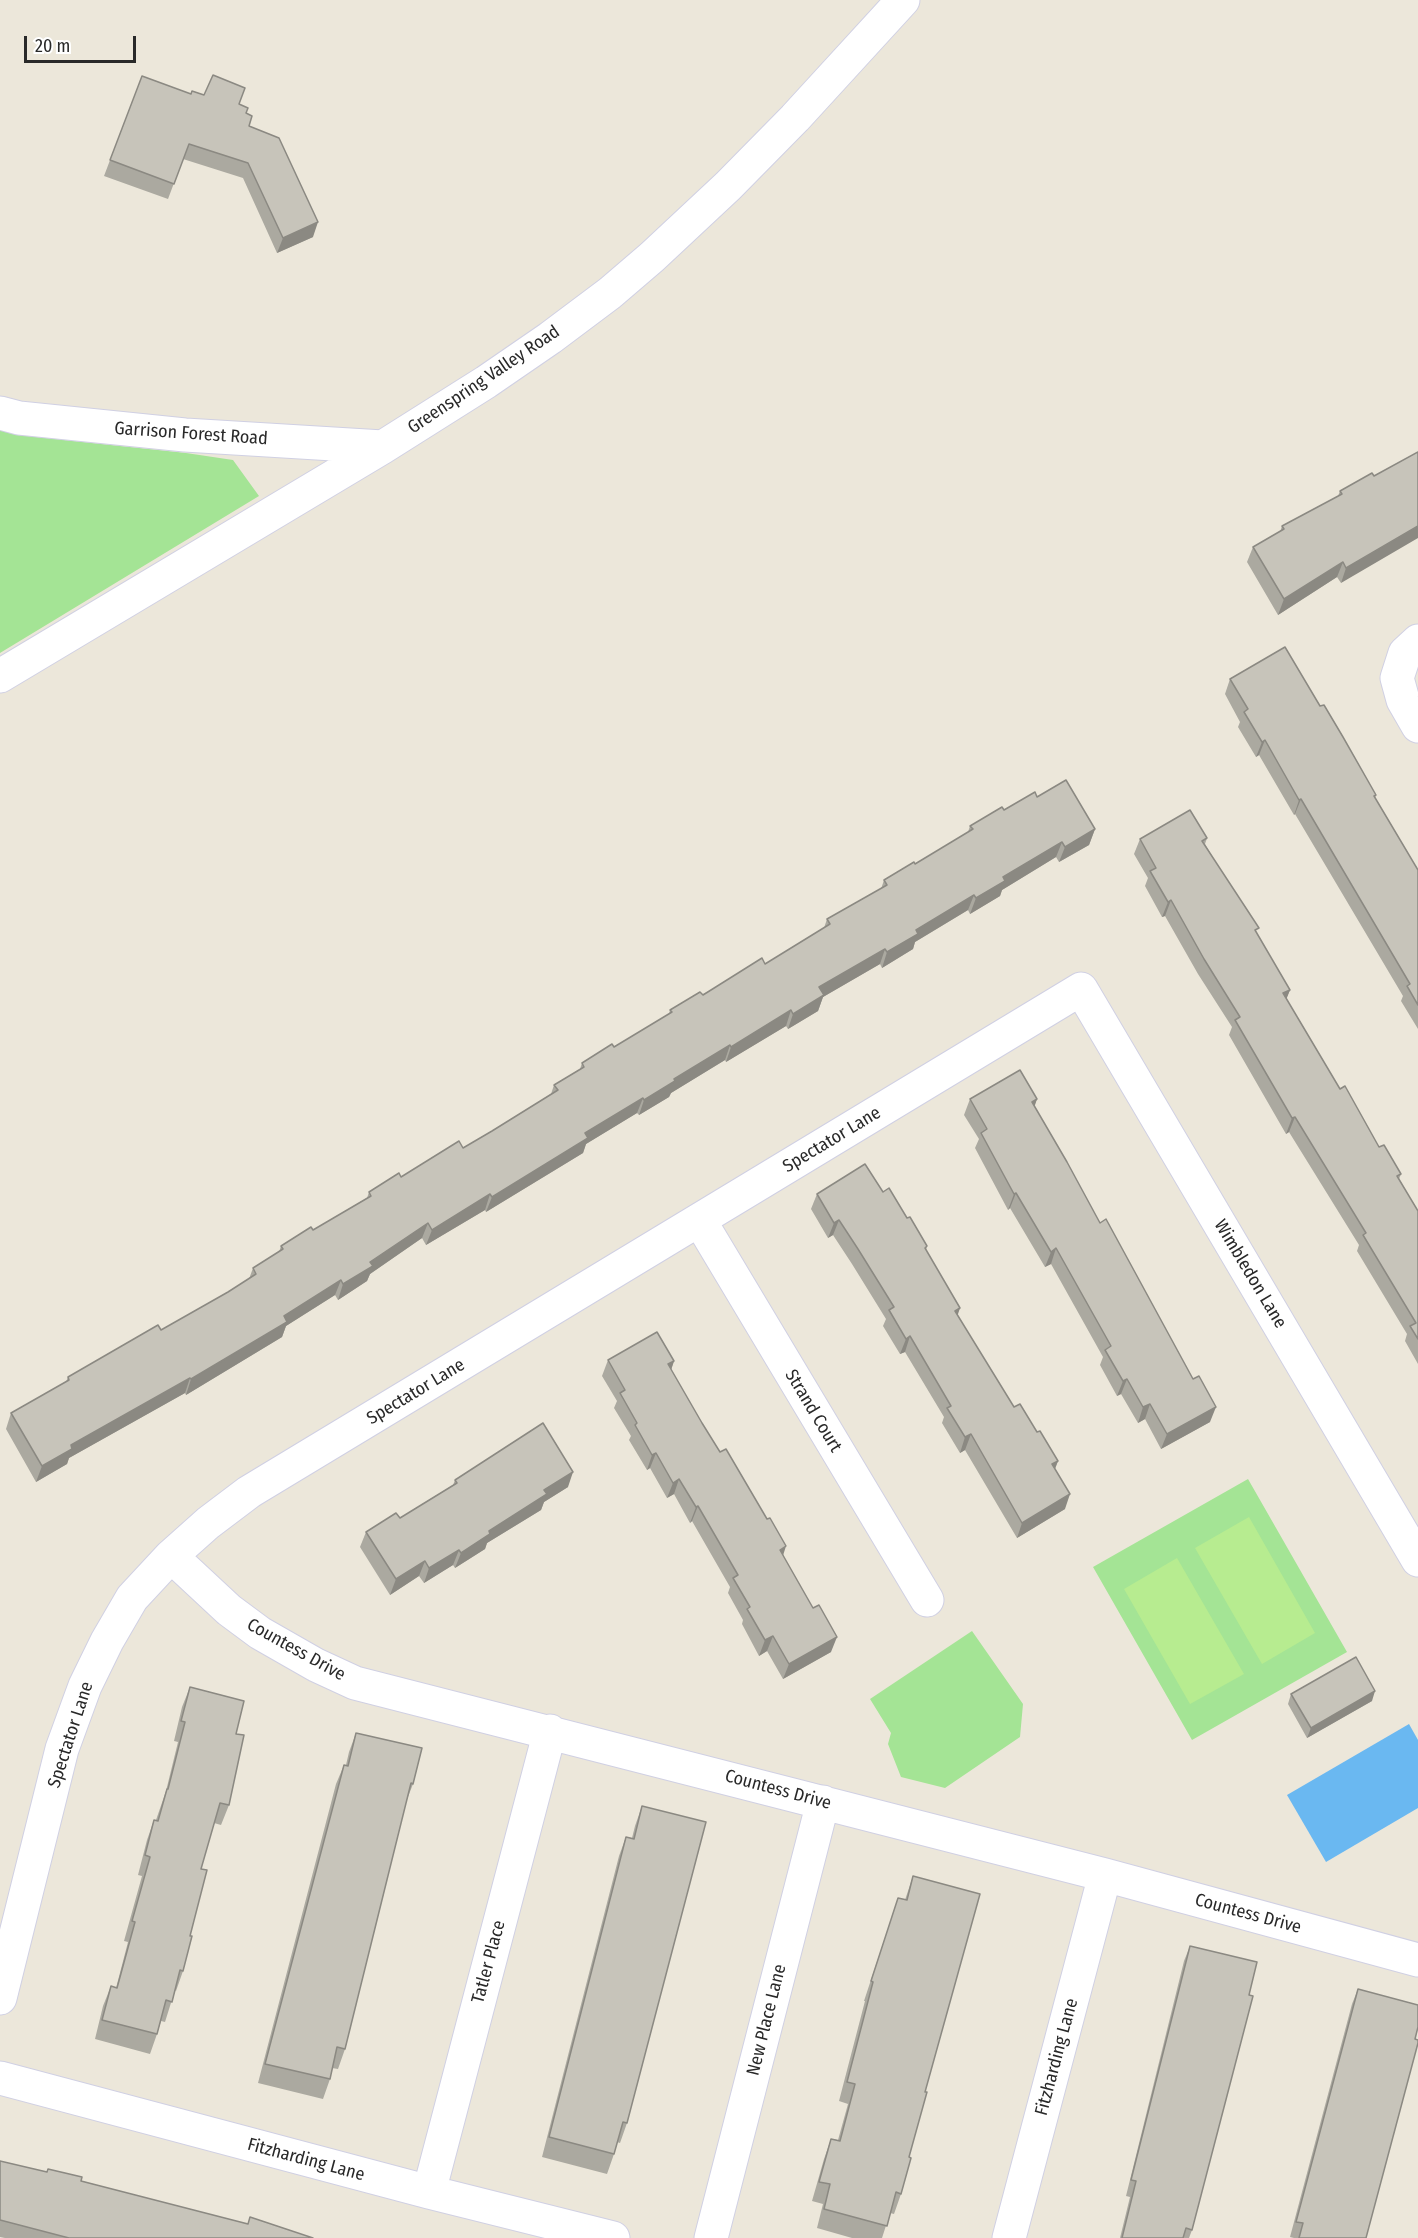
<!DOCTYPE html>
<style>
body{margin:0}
#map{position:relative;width:1418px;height:2238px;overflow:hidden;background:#ece7da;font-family:"Fira Sans Condensed",sans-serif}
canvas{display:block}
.scale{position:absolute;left:24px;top:36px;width:112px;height:27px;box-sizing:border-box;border:3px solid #292929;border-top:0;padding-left:8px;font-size:18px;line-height:21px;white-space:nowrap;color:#292929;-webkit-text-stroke:4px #fff;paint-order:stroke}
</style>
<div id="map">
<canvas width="1418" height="2238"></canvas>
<div class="scale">20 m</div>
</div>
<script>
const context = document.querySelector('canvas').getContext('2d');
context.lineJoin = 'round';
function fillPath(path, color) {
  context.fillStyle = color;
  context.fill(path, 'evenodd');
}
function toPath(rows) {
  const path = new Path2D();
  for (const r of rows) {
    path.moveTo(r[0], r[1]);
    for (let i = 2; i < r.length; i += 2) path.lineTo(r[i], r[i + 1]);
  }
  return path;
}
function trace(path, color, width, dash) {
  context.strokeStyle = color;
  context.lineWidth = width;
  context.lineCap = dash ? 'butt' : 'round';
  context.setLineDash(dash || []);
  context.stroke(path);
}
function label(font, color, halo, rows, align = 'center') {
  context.font = font + ' "Fira Sans Condensed",sans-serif';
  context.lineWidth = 4.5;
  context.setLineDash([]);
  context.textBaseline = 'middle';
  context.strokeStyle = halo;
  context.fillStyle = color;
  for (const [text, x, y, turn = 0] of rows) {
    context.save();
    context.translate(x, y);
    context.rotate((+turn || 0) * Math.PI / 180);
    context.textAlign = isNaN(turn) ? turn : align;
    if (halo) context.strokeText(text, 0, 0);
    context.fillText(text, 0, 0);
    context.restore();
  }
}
const green = toPath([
 [0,430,17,435,186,453,233,460,259,496,0,653],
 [1248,1479,1347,1652,1192,1740,1093,1567],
 [972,1631,1023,1704,1020,1737,945,1788,901,1777,888,1744,891,1733,870,1699]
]);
const pitch = toPath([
 [1249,1517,1315,1633,1262,1664,1195,1548],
 [1177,1558,1244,1674,1190,1704,1124,1589]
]);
const water = toPath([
 [1409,1724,1418,1740,1418,1808,1326,1862,1287,1795]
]);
const minor = toPath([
 [1418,641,1405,653,1397,678,1403,700,1418,726],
 [700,1221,927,1600],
 [171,1556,229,1610,260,1633,316,1665,355,1683,1105,1875,1418,1960],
 [0,1998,62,1749,85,1686,107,1641,132,1598,171,1556,208,1523,249,1492,1081,989,1418,1560],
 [0,2078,429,2192,613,2238],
 [429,2192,550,1731],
 [711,2238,823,1802],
 [1009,2238,1105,1875]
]);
const secondary = toPath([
 [0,413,19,418,185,435,383,447],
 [0,676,383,447,486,382,550,338,610,293,652,257,728,186,795,118,903,0]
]);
const wall = toPath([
 [142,76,190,94,204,95,239,105,246,113,249,126,313,237,277,253,243,178,183,159,168,199,104,176],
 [1418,452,1341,583,1337,577,1278,615,1247,562,1253,547,1280,532,1282,526,1338,496,1340,491,1374,476],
 [1230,679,1320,706,1376,795,1375,798,1418,870,1418,1029,1401,1001,1403,996,1295,814,1294,815,1259,755,1256,757,1238,727,1240,722,1225,694],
 [1037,797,1095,829,1089,845,1059,862,1056,857,1002,890,1000,896,970,914,968,910,915,942,913,949,882,968,880,964,823,997,818,1011,788,1029,786,1026,726,1062,725,1060,671,1093,669,1097,639,1115,637,1113,586,1144,583,1153,486,1212,485,1210,426,1245,422,1238,370,1274,367,1281,338,1300,335,1295,286,1326,282,1337,186,1395,185,1393,69,1458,67,1464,36,1482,6,1429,11,1413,66,1382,68,1377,161,1330,228,1292,249,1279,253,1268,279,1252,281,1246,313,1230,367,1198,369,1192,463,1148,492,1131,551,1094,554,1085,580,1069,582,1063,614,1047,669,1014,670,1010,765,964,824,928,827,919,881,889,884,880,915,864,968,832,970,826,1004,810],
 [1207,838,1205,844,1290,990,1286,999,1340,1089,1379,1147,1401,1174,1399,1179,1418,1211,1418,1364,1405,1341,1407,1334,1357,1251,1359,1245,1289,1132,1286,1134,1229,1035,1232,1027,1198,974,1165,916,1162,917,1145,886,1148,878,1134,854,1140,839],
 [970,1099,1037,1099,1034,1106,1210,1422,1161,1449,1145,1419,1138,1423,1121,1394,1117,1396,1100,1365,1103,1357,1051,1264,1045,1267,1010,1208,1008,1210,975,1148,979,1139,964,1115],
 [883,1192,907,1218,927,1246,926,1250,957,1315,1014,1407,1037,1432,1058,1461,1055,1469,1065,1509,1017,1538,965,1450,960,1453,942,1423,944,1417,905,1352,900,1354,883,1326,886,1319,852,1264,833,1235,828,1238,811,1209,817,1194],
 [608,1360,674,1361,671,1370,702,1423,783,1555,831,1652,783,1679,767,1651,759,1656,742,1624,743,1620,728,1593,730,1587,692,1521,690,1523,674,1494,667,1498,650,1468,647,1470,629,1440,631,1436,614,1408,617,1401,602,1376],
 [455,1480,568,1487,544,1502,541,1510,487,1543,485,1549,455,1568,453,1565,424,1583,419,1576,390,1595,360,1547,366,1532,400,1518,453,1485],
 [190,1687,236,1734,229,1805,221,1825,214,1823,201,1869,183,1971,176,1991,175,1990,165,2022,161,2021,157,2034,150,2054,95,2039,103,2006,111,1986,116,1988,128,1942,124,1941,142,1876,138,1875,147,1840,154,1820,156,1820,166,1791,178,1742,174,1741,182,1707],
 [1291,1694,1372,1701,1307,1738,1288,1704],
 [356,1733,413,1784,406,1802,345,2049,338,2069,332,2068,330,2079,323,2099,258,2083,336,1784,344,1765,346,1765,349,1752],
 [642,1806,627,2123,620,2143,617,2142,614,2154,607,2174,542,2157,619,1856,626,1837,632,1838,635,1826],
 [913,1876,925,2092,909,2157,901,2194,894,2214,890,2213,882,2238,852,2238,817,2228,823,2204,812,2201,824,2159,831,2139,838,2140,848,2104,839,2101,865,2001,864,2001,898,1898,905,1900],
 [1190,1946,1192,2230,1189,2238,1120,2238,1130,2197,1126,2196,1184,1961],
 [1358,1989,1366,2238,1294,2238,1290,2237,1352,2004],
 [0,2161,248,2224,313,2238,5,2238,0,2237]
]);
const shadedWall = toPath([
 [318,222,313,237,277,253,283,238],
 [1418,526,1418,538,1341,583,1346,568],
 [1343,562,1337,577,1278,615,1284,599],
 [1265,740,1259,755,1256,757,1262,742],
 [1301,799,1295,814,1294,815,1299,800],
 [1095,829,1089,845,1059,862,1065,847],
 [1062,842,1056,857,1002,890,1000,896,970,914,976,898,1003,877],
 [974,895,968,910,915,942,913,949,882,968,887,952,916,930],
 [1171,900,1165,916,1162,917,1168,902],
 [885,949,880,964,823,997,818,1011,788,1029,793,1014,819,987],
 [1290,990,1284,1005,1283,993],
 [791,1010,786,1026,726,1062,731,1047],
 [730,1045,725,1060,671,1093,669,1097,639,1115,644,1100,674,1079],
 [643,1098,637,1113,586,1144,583,1153,486,1212,492,1197,585,1133],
 [1037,1099,1032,1114,1032,1102],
 [1295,1117,1289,1132,1286,1134,1292,1118],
 [1016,1193,1010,1208,1008,1210,1014,1194],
 [490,1194,485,1210,426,1245,432,1230],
 [839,1220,833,1235,828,1238,834,1223],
 [428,1223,422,1238,370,1274,367,1281,338,1300,343,1284,370,1262],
 [1056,1248,1051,1264,1045,1267,1051,1252],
 [341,1280,335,1295,286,1326,282,1337,186,1395,191,1379,284,1316],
 [960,1308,955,1323,955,1311],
 [910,1336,905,1352,900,1354,906,1339],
 [674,1361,669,1376,668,1364],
 [190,1378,185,1393,69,1458,67,1464,36,1482,42,1466,71,1445],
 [1127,1379,1121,1394,1117,1396,1123,1381],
 [1150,1404,1145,1419,1138,1423,1143,1407],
 [1216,1407,1210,1422,1161,1449,1167,1434],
 [971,1434,965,1450,960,1453,965,1437],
 [656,1453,650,1468,647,1470,652,1455],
 [1058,1461,1052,1476,1052,1464],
 [573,1472,568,1487,544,1502,541,1510,487,1543,485,1549,455,1568,461,1553,489,1531,544,1490],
 [679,1479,674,1494,667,1498,673,1483],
 [1070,1494,1065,1509,1017,1538,1022,1523],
 [698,1506,692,1521,690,1523,696,1507],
 [786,1546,781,1562,780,1550],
 [459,1550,453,1565,424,1583,429,1568],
 [425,1561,419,1576,390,1595,396,1579],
 [773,1636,767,1651,759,1656,765,1640],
 [837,1637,831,1652,783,1679,789,1664],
 [1375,1691,1372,1701,1307,1738,1311,1728]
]);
const building = toPath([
 [213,75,245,88,239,104,248,108,246,113,252,116,249,126,279,138,318,222,283,238,248,163,189,144,174,184,110,160,142,76,191,94,192,91,204,95,213,75],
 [1418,452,1418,526,1346,568,1343,562,1284,599,1253,547,1284,529,1282,526,1342,494,1340,491,1372,473,1374,476,1418,452],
 [1285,647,1320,706,1324,705,1343,737,1376,795,1374,796,1418,870,1418,1005,1407,986,1410,984,1301,799,1299,800,1265,740,1262,742,1244,712,1248,709,1230,679,1285,647],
 [1066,780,1095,829,1065,847,1062,842,1003,877,1005,881,976,898,974,895,916,930,918,934,887,952,885,949,819,987,824,995,793,1014,791,1010,731,1047,730,1045,674,1079,675,1081,644,1100,643,1098,585,1133,588,1138,492,1197,490,1194,432,1230,428,1223,370,1262,373,1266,343,1284,341,1280,284,1316,287,1322,191,1379,190,1378,71,1445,72,1449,42,1466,11,1413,69,1380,68,1377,158,1325,161,1330,228,1292,256,1274,253,1268,283,1249,281,1246,311,1227,313,1230,371,1196,369,1192,399,1173,401,1177,459,1141,463,1148,492,1131,558,1090,554,1085,584,1067,582,1063,612,1044,614,1047,672,1012,670,1010,700,992,703,995,762,958,765,964,830,924,827,919,887,885,884,880,914,862,915,864,973,829,970,826,1002,807,1004,810,1035,792,1037,797,1066,780],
 [1190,810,1207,838,1202,841,1259,928,1255,930,1290,990,1283,993,1340,1089,1345,1086,1379,1147,1384,1145,1401,1174,1397,1176,1418,1211,1418,1339,1410,1326,1416,1323,1363,1235,1366,1233,1295,1117,1292,1118,1235,1020,1240,1017,1204,959,1171,900,1168,902,1150,871,1156,868,1140,839,1190,810],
 [1020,1070,1037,1099,1032,1102,1067,1162,1100,1223,1106,1219,1193,1379,1199,1376,1216,1407,1167,1434,1150,1404,1143,1407,1127,1379,1123,1381,1105,1350,1111,1346,1056,1248,1051,1252,1016,1193,1014,1194,981,1133,987,1129,970,1099,1020,1070],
 [865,1164,883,1192,889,1188,907,1218,910,1217,927,1246,925,1248,960,1308,955,1311,1014,1407,1020,1404,1037,1432,1040,1431,1058,1461,1052,1464,1070,1494,1022,1523,971,1434,965,1437,947,1408,951,1406,910,1336,906,1339,889,1310,894,1307,858,1249,839,1220,834,1223,817,1194,865,1164],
 [657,1332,674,1361,668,1364,702,1423,720,1452,726,1449,767,1519,770,1518,786,1546,780,1550,813,1608,819,1605,837,1637,789,1664,773,1636,765,1640,747,1609,750,1607,733,1578,738,1575,698,1506,696,1507,679,1479,673,1483,656,1453,652,1455,635,1425,637,1423,620,1393,625,1390,608,1360,657,1332],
 [543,1423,573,1472,544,1490,547,1494,489,1531,490,1534,461,1553,459,1550,429,1568,425,1561,396,1579,366,1532,396,1513,400,1518,457,1483,455,1480,543,1423],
 [1356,1657,1375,1691,1311,1728,1291,1694,1356,1657],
 [190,1687,244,1701,236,1734,244,1735,229,1805,220,1803,201,1869,207,1870,190,1936,192,1936,183,1971,180,1970,172,2002,166,2000,157,2034,102,2020,111,1986,117,1988,135,1922,132,1921,150,1857,145,1855,154,1820,158,1821,167,1789,168,1789,185,1722,181,1721,190,1687],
 [356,1733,422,1748,413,1784,411,1783,345,2049,337,2047,330,2079,265,2064,344,1765,348,1766,356,1733],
 [642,1806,706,1822,627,2123,623,2122,614,2154,549,2137,626,1837,634,1839,642,1806],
 [913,1876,980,1894,925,2092,927,2092,909,2157,911,2158,901,2194,896,2192,887,2226,824,2209,830,2184,819,2182,831,2139,840,2141,855,2084,847,2082,873,1982,871,1981,898,1898,907,1900,913,1876],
 [1190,1946,1257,1962,1249,1995,1253,1996,1192,2230,1186,2228,1183,2238,1122,2238,1136,2181,1131,2180,1190,1946],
 [1358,1989,1418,2005,1418,2027,1415,2039,1418,2040,1418,2043,1366,2238,1299,2238,1303,2223,1296,2222,1358,1989],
 [0,2161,47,2172,48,2169,82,2177,81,2181,248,2224,250,2217,313,2238,69,2238,0,2220,0,2161]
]);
const streetNames = [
 ["Greenspring Valley Road",484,380,-34],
 ["Garrison Forest Road",191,434,4],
 ["Spectator Lane",832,1140,-31],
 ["Wimbledon Lane",1250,1274,59],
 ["Spectator Lane",416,1392,-31],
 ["Strand Court",813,1411,59],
 ["Countess Drive",296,1650,29],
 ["Spectator Lane",71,1735,-72],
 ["Countess Drive",778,1790,15],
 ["Countess Drive",1248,1914,15],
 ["Tatler Place",489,1962,-75],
 ["New Place Lane",767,2020,-76],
 ["Fitzharding Lane",1057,2057,-75],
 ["Fitzharding Lane",306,2160,15]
];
fillPath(green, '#a4e495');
fillPath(pitch, '#b7ec90');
fillPath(water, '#6ab8f1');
trace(minor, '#d0d0e3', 35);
trace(secondary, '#d0d0e3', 35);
trace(minor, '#fff', 33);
trace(secondary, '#fff', 33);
fillPath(wall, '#aba9a0');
fillPath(shadedWall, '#8b8982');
fillPath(building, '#c7c4ba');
trace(building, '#8b8982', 1.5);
label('18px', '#292929', '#fff', streetNames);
</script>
